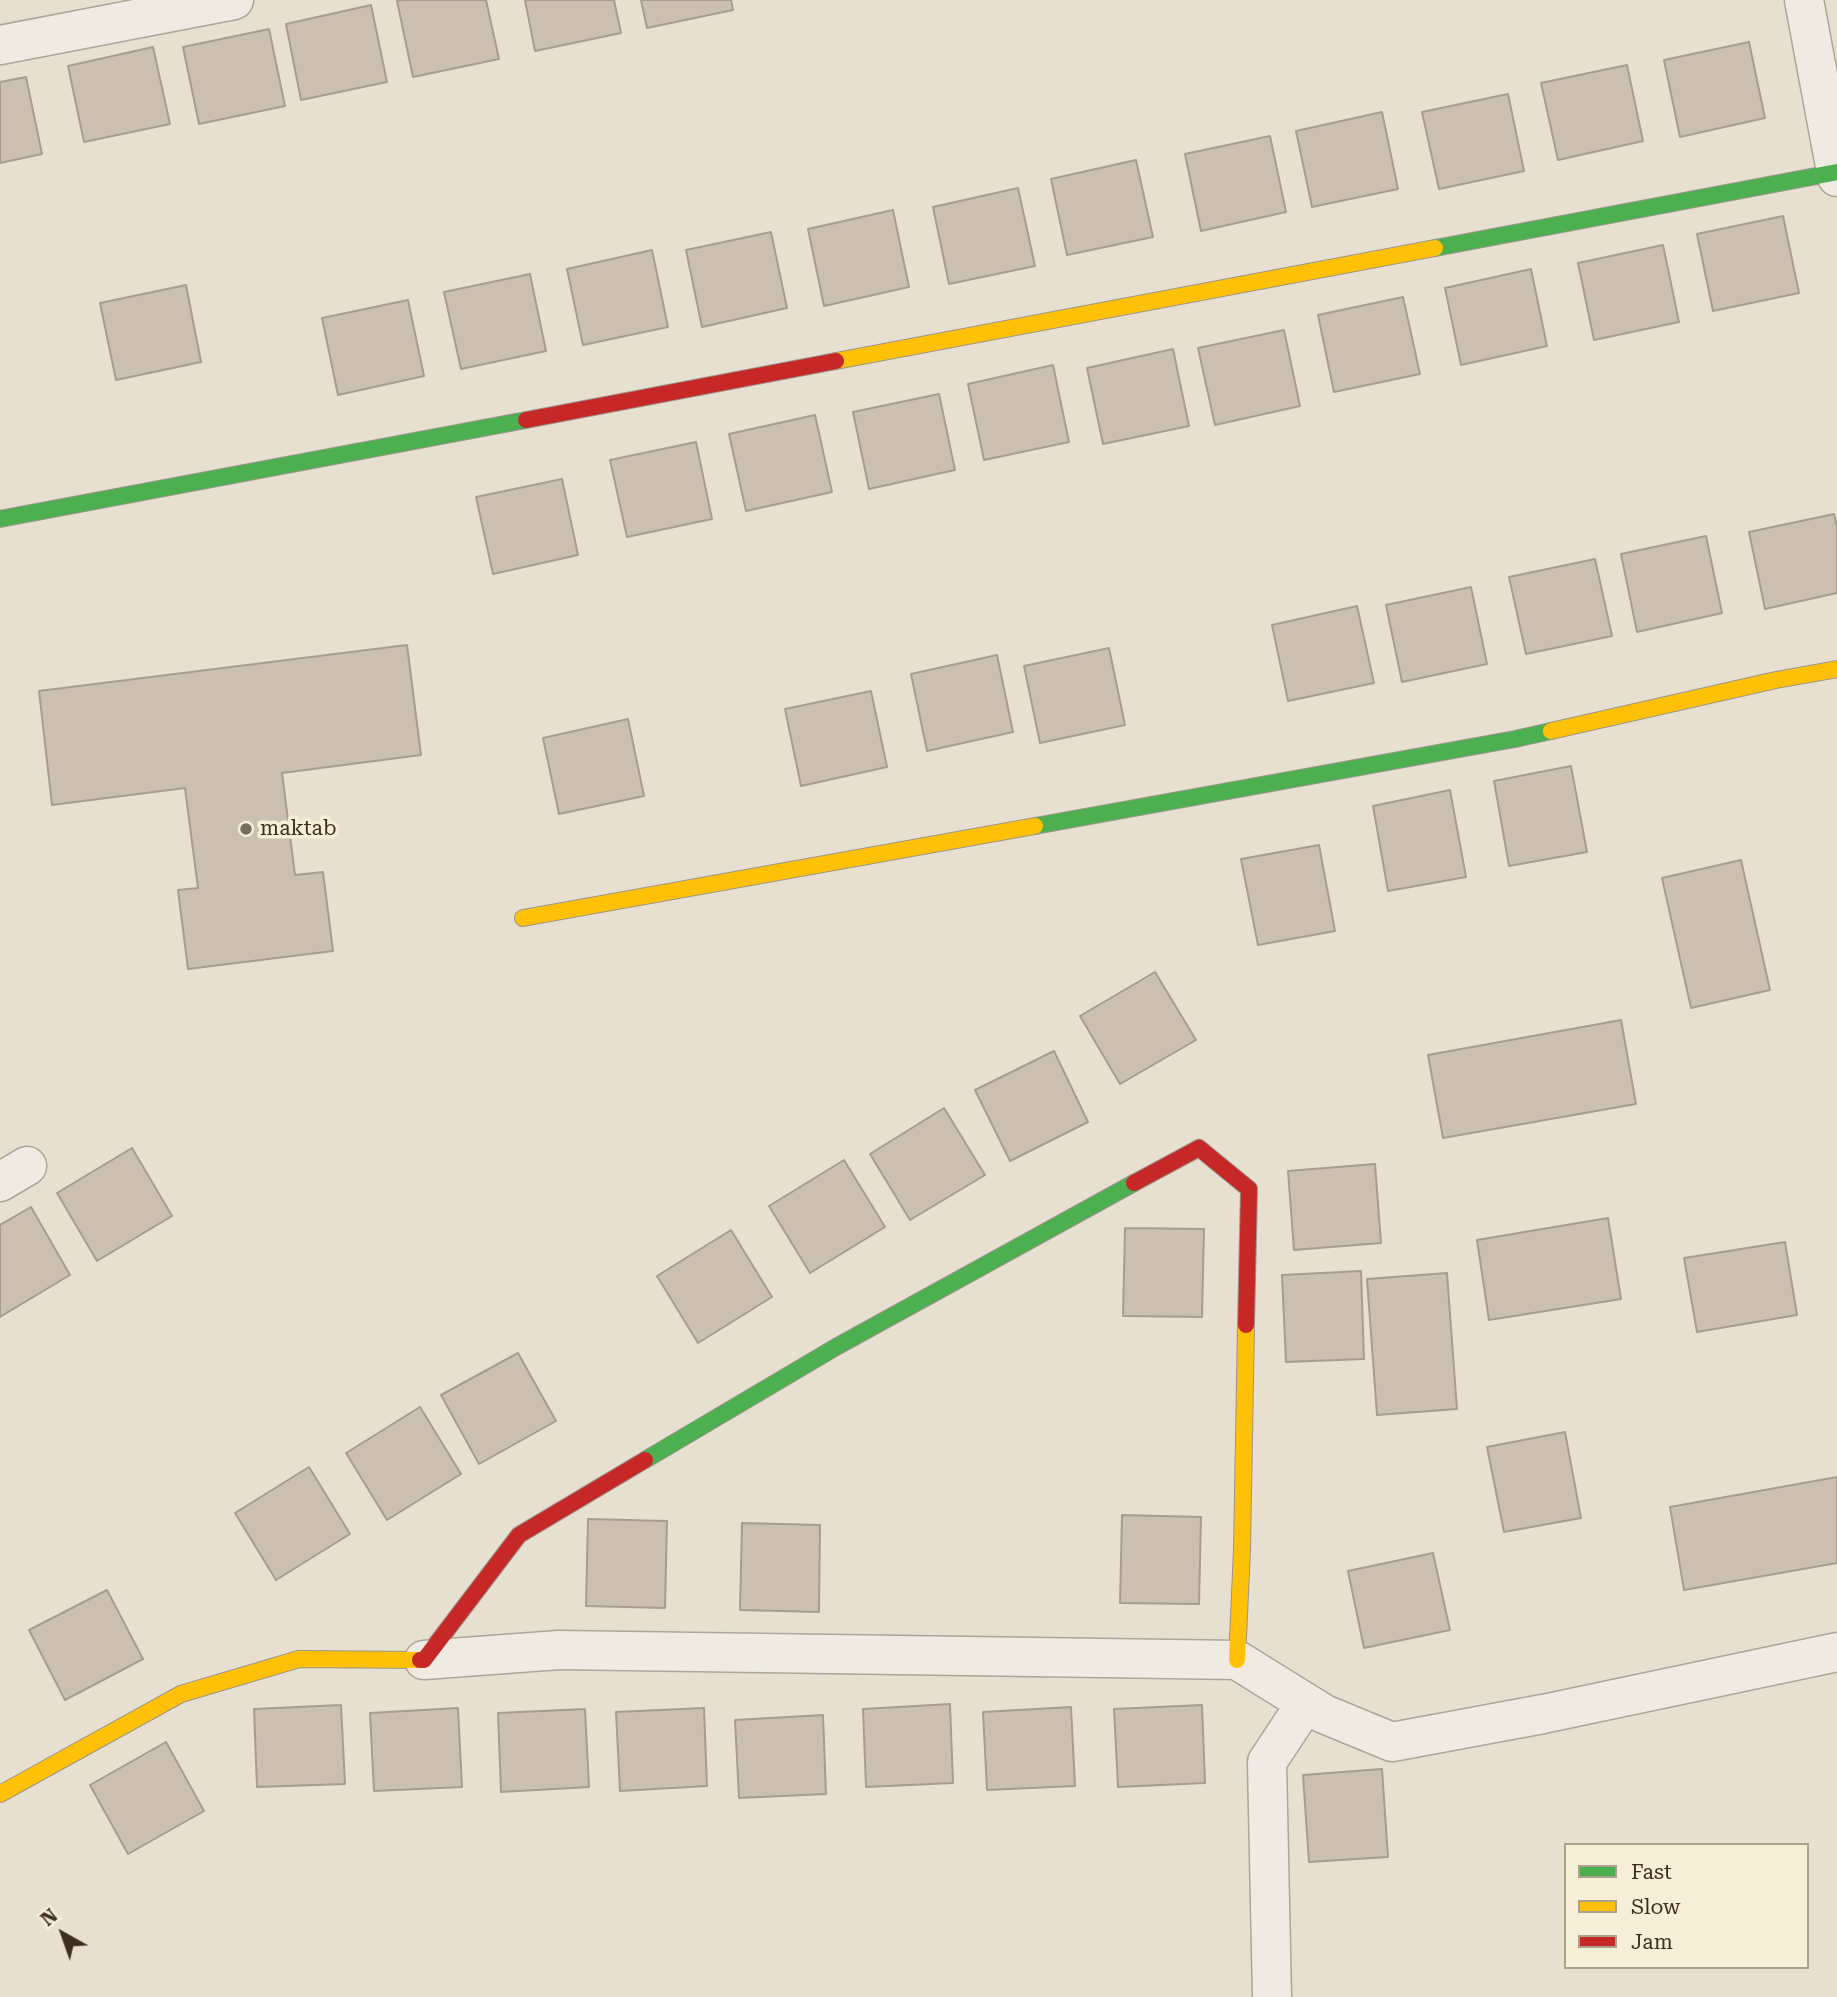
<!DOCTYPE html>
<style>
body{margin:0}
#map{position:relative;width:1837px;height:1997px;overflow:hidden;background:#e7e0d1;font-family:"Roboto Serif",serif}
canvas{display:block}
.legend{position:absolute;left:1564px;top:1843px;width:245px;height:126px;box-sizing:border-box;background:#f7eed8;border:2px solid #ada18e;margin:0;padding:9px 12px;list-style:none;font-size:21px;color:#3d2e20}
.legend li{display:flex;align-items:center;gap:14px;height:35px}
.legend b{width:35px;border:2px solid #ada18e}
.north{position:absolute;left:28px;top:1899px;width:70px;height:70px;-webkit-text-stroke:5px #f7eed8;paint-order:stroke;rotate:320deg;font-size:19px;font-weight:700;line-height:28px;text-align:center;color:#3d2e20}
.north::after{content:'';display:block;margin:auto;width:24px;height:32px;background:#3d2e20;clip-path:polygon(50% 0,100% 100%,50% 72%,0 100%)}
</style>
<div id="map">
<canvas width="1837" height="1997"></canvas>
<ul class="legend">
<li><b style="height:9px;background:#4caf50"></b>Fast</li>
<li><b style="height:9px;background:#ffc107"></b>Slow</li>
<li><b style="height:9px;background:#c62828"></b>Jam</li>
</ul>
<div class="north">N</div>
</div>
<script>
const context = document.querySelector('canvas').getContext('2d');
context.lineJoin = 'round';
function fillPath(path, color) {
  context.fillStyle = color;
  context.fill(path, 'evenodd');
}
function toPath(rows) {
  const path = new Path2D();
  for (const r of rows) {
    path.moveTo(r[0], r[1]);
    for (let i = 2; i < r.length; i += 2) path.lineTo(r[i], r[i + 1]);
  }
  return path;
}
function trace(path, color, width, dash) {
  context.strokeStyle = color;
  context.lineWidth = width;
  context.lineCap = dash ? 'butt' : 'round';
  context.setLineDash(dash || []);
  context.stroke(path);
}
function label(font, color, halo, rows, align = 'center') {
  context.font = font + ' "Roboto Serif",serif';
  context.lineWidth = 7;
  context.setLineDash([]);
  context.textBaseline = 'middle';
  context.strokeStyle = halo;
  context.fillStyle = color;
  for (const [text, x, y, turn = 0] of rows) {
    context.save();
    context.translate(x, y);
    context.rotate((+turn || 0) * Math.PI / 180);
    context.textAlign = isNaN(turn) ? turn : align;
    if (halo) context.strokeText(text, 0, 0);
    context.fillText(text, 0, 0);
    context.restore();
  }
}
const building = toPath([
 [401,0,486,0,499,59,413,77,397,1,401,0],
 [525,0,614,0,621,33,535,51,525,0],
 [641,0,731,0,733,10,647,28,641,0],
 [371,5,387,82,301,100,286,24,371,5],
 [269,29,285,106,199,124,183,47,269,29],
 [1749,42,1765,118,1680,137,1664,60,1749,42],
 [153,47,170,124,84,142,68,66,153,47],
 [1627,65,1643,141,1558,160,1541,83,1627,65],
 [26,77,42,154,0,163,0,82,26,77],
 [1508,94,1524,171,1439,189,1422,112,1508,94],
 [1382,112,1398,189,1312,207,1296,131,1382,112],
 [1270,136,1286,212,1201,231,1185,154,1270,136],
 [1136,160,1153,237,1067,255,1051,179,1136,160],
 [1018,188,1035,266,949,284,933,207,1018,188],
 [893,210,909,287,824,306,808,229,893,210],
 [1783,216,1799,293,1713,311,1697,234,1783,216],
 [771,232,787,308,702,327,686,250,771,232],
 [1663,245,1679,322,1594,340,1578,263,1663,245],
 [652,250,668,327,583,345,567,269,652,250],
 [1531,269,1547,346,1461,365,1445,288,1531,269],
 [530,274,546,351,461,369,444,292,530,274],
 [186,285,201,362,116,380,100,303,186,285],
 [1403,297,1420,374,1334,392,1318,315,1403,297],
 [408,300,424,376,338,395,322,318,408,300],
 [1284,330,1300,406,1215,425,1198,348,1284,330],
 [1173,349,1189,426,1103,444,1087,368,1173,349],
 [1053,365,1069,442,984,460,968,384,1053,365],
 [939,394,955,470,869,489,853,412,939,394],
 [815,415,832,492,746,511,729,434,815,415],
 [696,442,712,519,627,537,610,460,696,442],
 [562,479,578,555,493,574,476,497,562,479],
 [1834,514,1837,527,1837,593,1765,609,1749,532,1834,514],
 [1706,536,1722,613,1637,632,1621,554,1706,536],
 [1595,559,1612,636,1526,654,1509,577,1595,559],
 [1471,587,1487,664,1402,682,1386,605,1471,587],
 [1357,606,1374,683,1288,701,1272,625,1357,606],
 [407,645,421,755,282,773,295,875,323,872,333,951,188,969,178,890,198,888,185,788,52,805,39,691,407,645],
 [1109,648,1125,725,1040,743,1024,666,1109,648],
 [997,655,1013,732,927,751,911,674,997,655],
 [871,691,887,767,801,786,785,709,871,691],
 [628,719,644,796,559,814,543,738,628,719],
 [1571,766,1587,852,1509,866,1494,781,1571,766],
 [1450,790,1466,877,1388,891,1373,806,1450,790],
 [1319,845,1335,931,1258,945,1241,859,1319,845],
 [1741,860,1770,990,1691,1008,1662,878,1741,860],
 [1155,972,1196,1040,1120,1084,1080,1016,1155,972],
 [1621,1020,1636,1104,1443,1138,1428,1055,1621,1020],
 [1054,1051,1088,1122,1010,1161,975,1090,1054,1051],
 [944,1108,985,1175,910,1220,870,1154,944,1108],
 [132,1148,172,1216,97,1261,57,1193,132,1148],
 [844,1160,885,1227,810,1273,769,1206,844,1160],
 [1375,1164,1381,1243,1294,1250,1288,1171,1375,1164],
 [31,1207,70,1275,0,1317,0,1225,31,1207],
 [1608,1218,1621,1299,1489,1320,1477,1240,1608,1218],
 [1125,1228,1204,1229,1202,1317,1123,1316,1125,1228],
 [731,1230,772,1297,698,1343,657,1276,731,1230],
 [1785,1242,1797,1315,1697,1332,1684,1258,1785,1242],
 [1361,1271,1364,1359,1286,1362,1282,1275,1361,1271],
 [1447,1273,1457,1409,1377,1415,1367,1279,1447,1273],
 [518,1353,556,1421,479,1464,441,1395,518,1353],
 [420,1407,461,1474,387,1520,346,1453,420,1407],
 [1565,1432,1581,1518,1504,1532,1487,1447,1565,1432],
 [309,1467,350,1534,276,1580,235,1513,309,1467],
 [1837,1477,1837,1563,1684,1590,1670,1507,1837,1477],
 [1122,1515,1201,1517,1199,1604,1120,1603,1122,1515],
 [588,1519,667,1521,665,1608,586,1606,588,1519],
 [742,1523,820,1525,819,1612,740,1610,742,1523],
 [1433,1553,1450,1630,1364,1648,1348,1571,1433,1553],
 [107,1590,143,1659,65,1700,29,1630,107,1590],
 [950,1704,953,1783,866,1787,863,1709,950,1704],
 [341,1705,345,1784,257,1787,254,1709,341,1705],
 [1202,1705,1205,1783,1118,1787,1114,1709,1202,1705],
 [1071,1707,1075,1786,987,1790,983,1712,1071,1707],
 [458,1708,462,1787,374,1791,370,1713,458,1708],
 [704,1708,707,1786,620,1791,616,1712,704,1708],
 [585,1709,589,1787,501,1792,498,1713,585,1709],
 [823,1715,826,1794,739,1798,735,1720,823,1715],
 [166,1742,204,1811,128,1854,90,1785,166,1742],
 [1382,1769,1388,1857,1309,1862,1303,1775,1382,1769]
]);
const street = toPath([
 [1804,0,1837,177],
 [0,45,234,0],
 [0,1182,27,1166],
 [424,1660,559,1650,1237,1660,1324,1714,1392,1742,1543,1714,1837,1652],
 [1272,1997,1267,1762,1306,1703]
]);
const fast = toPath([
 [1435,248,1837,172],
 [0,519,526,420],
 [1035,826,1515,739,1551,731],
 [645,1460,836,1347,1134,1183]
]);
const slow = toPath([
 [836,361,1435,248],
 [1551,731,1776,680,1837,669],
 [523,918,1035,826],
 [1237,1660,1242,1549,1246,1325],
 [0,1794,181,1694,299,1659,420,1660]
]);
const jam = toPath([
 [526,420,836,361],
 [1134,1183,1199,1148,1249,1189,1246,1325],
 [420,1660,424,1660,519,1535,645,1460]
]);
const markers = [
 [246,829,7,"#786c5e"]
];
const poiNames = [
 ["maktab",260,829]
];
fillPath(building, '#cbbfb2');
trace(building, '#a89c90', 2);
trace(street, '#ada599', 41);
trace(fast, '#9c958a', 18);
trace(slow, '#9c958a', 18);
trace(jam, '#9c958a', 18);
trace(street, '#efebe3', 38);
trace(fast, '#4caf50', 16);
trace(slow, '#ffc107', 16);
trace(jam, '#c62828', 16);
for (const [x, y, r, color] of markers) {
  const dot = new Path2D();
  dot.arc(x, y, r, 0, 2 * Math.PI);
  context.fillStyle = color;
  context.fill(dot);
  trace(dot, '#f7eed8', 2.5);
}
label('21px', '#3d2e20', '#f7eed8', poiNames, 'left');
</script>
